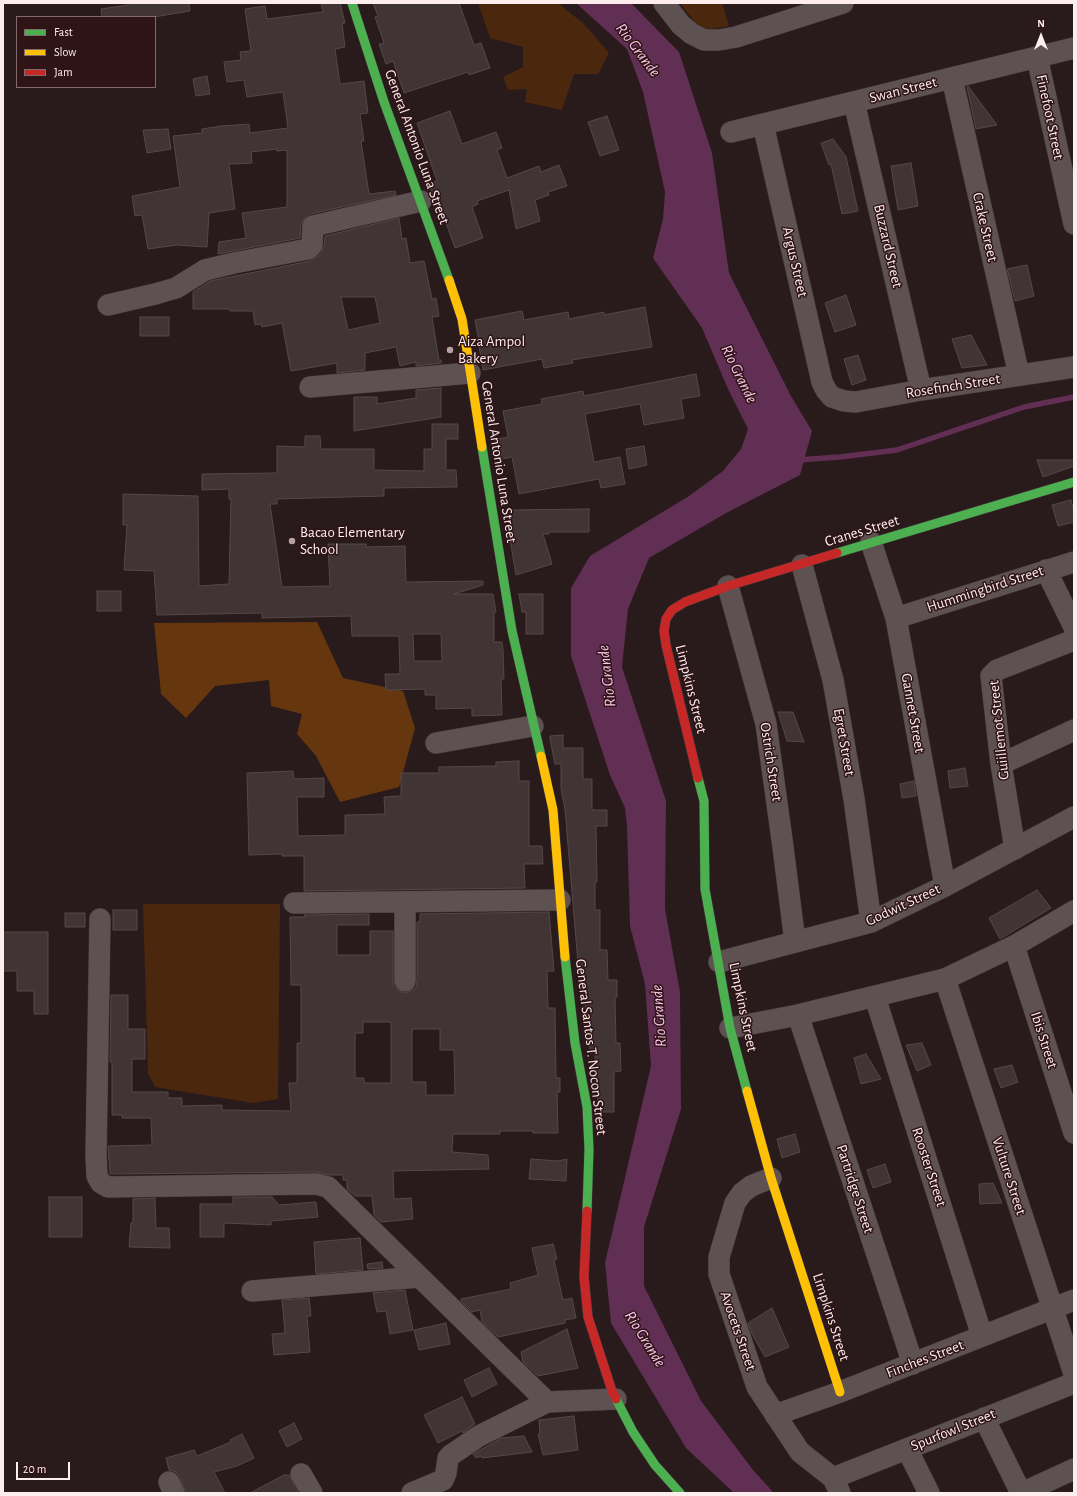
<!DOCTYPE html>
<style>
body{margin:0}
#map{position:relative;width:1077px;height:1496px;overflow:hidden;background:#291a1b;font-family:"Alegreya Sans",sans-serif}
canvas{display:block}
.frame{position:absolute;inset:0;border:4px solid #fdeded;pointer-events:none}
.legend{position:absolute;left:16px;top:16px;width:140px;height:72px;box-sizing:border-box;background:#2f1416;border:1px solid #816b6c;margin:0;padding:5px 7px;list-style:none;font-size:12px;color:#fdeded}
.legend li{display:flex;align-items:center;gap:8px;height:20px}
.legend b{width:20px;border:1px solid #816b6c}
.north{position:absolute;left:1021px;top:16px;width:40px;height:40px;-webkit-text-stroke:3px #2f1416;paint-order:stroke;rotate:0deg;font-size:11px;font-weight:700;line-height:16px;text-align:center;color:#fdeded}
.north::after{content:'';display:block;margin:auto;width:14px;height:18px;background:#fdeded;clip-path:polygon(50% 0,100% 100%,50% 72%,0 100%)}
.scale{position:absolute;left:16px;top:1462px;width:54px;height:18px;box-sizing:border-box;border:2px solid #fdeded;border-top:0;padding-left:5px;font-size:12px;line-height:14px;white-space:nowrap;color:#fdeded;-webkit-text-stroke:3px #2f1416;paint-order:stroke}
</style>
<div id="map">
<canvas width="1077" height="1496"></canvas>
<div class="frame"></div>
<ul class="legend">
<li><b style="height:5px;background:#4caf50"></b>Fast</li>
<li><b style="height:5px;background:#ffc107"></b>Slow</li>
<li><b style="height:5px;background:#c62828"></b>Jam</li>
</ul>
<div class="north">N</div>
<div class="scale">20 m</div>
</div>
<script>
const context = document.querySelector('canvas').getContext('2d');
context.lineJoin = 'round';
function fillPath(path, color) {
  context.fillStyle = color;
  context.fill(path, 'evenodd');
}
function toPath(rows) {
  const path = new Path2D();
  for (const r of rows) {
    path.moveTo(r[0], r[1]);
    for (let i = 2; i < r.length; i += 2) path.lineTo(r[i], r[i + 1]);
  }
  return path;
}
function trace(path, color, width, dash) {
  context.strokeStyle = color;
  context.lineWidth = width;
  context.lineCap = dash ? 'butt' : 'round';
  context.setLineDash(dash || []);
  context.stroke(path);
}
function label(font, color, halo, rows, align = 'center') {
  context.font = font + ' "Alegreya Sans",sans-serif';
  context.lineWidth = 3;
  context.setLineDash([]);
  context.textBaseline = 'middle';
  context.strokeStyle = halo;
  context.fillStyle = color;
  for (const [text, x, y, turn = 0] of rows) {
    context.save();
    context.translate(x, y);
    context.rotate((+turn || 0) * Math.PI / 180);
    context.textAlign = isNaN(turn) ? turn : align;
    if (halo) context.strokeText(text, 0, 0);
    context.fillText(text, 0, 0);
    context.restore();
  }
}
const green = toPath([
 [478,3,558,3,584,24,609,53,598,74,574,74,562,110,525,102,527,89,508,90,503,77,523,67,523,47,490,38],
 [680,3,722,3,729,26,701,30],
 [143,904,280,904,278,1099,253,1103,155,1087,148,1073]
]);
const forest = toPath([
 [317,622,343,678,403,691,415,728,399,787,340,802,316,756,297,734,302,714,271,706,269,680,215,686,186,718,161,694,154,623]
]);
const water = toPath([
 [576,3,631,3,679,52,712,153,729,273,791,396,812,431,800,475,726,513,649,558,628,609,622,667,666,801,665,909,680,992,681,1109,644,1227,644,1286,701,1401,753,1470,774,1493,734,1493,686,1448,611,1323,605,1263,651,1066,645,984,630,926,627,827,625,808,610,775,571,656,571,588,590,556,689,496,723,471,741,449,748,429,728,389,702,328,653,258,663,219,665,192,643,92,627,49]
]);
const stream = toPath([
 [797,460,840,457,897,450,1024,407,1074,397]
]);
const building = toPath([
 [128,3,189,3,190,11,154,17,102,17,101,9,128,5,128,3],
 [321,3,340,3,345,23,342,24,345,47,335,49,340,84,364,81,368,113,360,114,364,141,361,141,369,194,395,191,396,195,310,214,304,219,301,225,300,238,218,254,219,242,246,238,242,213,287,207,287,150,277,151,277,149,251,152,252,163,229,164,235,209,209,213,207,247,177,245,148,249,142,215,135,216,132,196,180,187,173,136,202,133,202,129,221,126,249,124,250,133,288,128,283,92,247,97,244,80,227,82,224,62,241,60,240,52,251,51,245,9,265,6,267,19,323,12,321,3],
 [373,3,459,3,474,45,481,43,490,68,469,75,468,72,404,93,393,61,386,64,379,44,384,43,375,17,378,16,373,3],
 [207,76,210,94,196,96,193,79,207,76],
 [968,86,997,125,976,129,967,87,968,86],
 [450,111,462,144,496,132,502,148,497,150,507,178,539,166,541,172,559,165,567,186,548,192,549,195,535,200,540,221,516,229,509,190,477,201,478,204,472,207,483,238,455,248,444,217,441,217,429,184,437,181,417,123,450,111],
 [607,116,619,150,600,156,588,122,607,116],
 [168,129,171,149,147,153,143,130,168,129],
 [833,139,846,157,858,211,842,214,831,164,829,165,821,143,833,139],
 [911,163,918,206,898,210,891,166,911,163],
 [399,218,402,239,406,238,410,263,424,261,432,299,436,298,439,316,432,317,439,360,441,360,441,363,416,366,416,362,400,366,396,347,365,353,365,370,337,373,337,363,291,371,282,323,262,327,261,324,255,325,253,311,230,311,230,309,193,309,193,292,210,281,310,261,316,257,321,253,324,246,325,236,399,218],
 [341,297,375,297,380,323,348,330,341,297],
 [1027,265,1034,296,1015,301,1007,269,1027,265],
 [846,295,856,325,835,332,825,303,846,295],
 [645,307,652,347,572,360,573,363,544,368,542,359,483,370,479,346,480,346,475,320,522,311,524,320,568,312,569,319,604,312,604,315,645,307],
 [140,317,169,317,169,336,140,336,140,317],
 [971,335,987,365,962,368,952,339,971,335],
 [858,355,866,380,852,385,844,359,858,355],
 [696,374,700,396,681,399,684,418,644,425,640,404,585,414,594,462,620,457,625,484,601,488,599,479,519,494,512,457,502,459,498,439,508,437,503,411,542,404,541,399,583,391,584,396,696,374],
 [441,388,441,417,354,431,354,397,377,397,377,404,416,398,416,390,441,388],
 [432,424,458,424,458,439,446,439,446,470,456,470,457,487,384,488,384,496,277,499,277,504,270,504,282,587,330,586,328,544,366,544,366,547,405,546,406,582,483,581,483,585,454,594,493,594,496,612,494,612,494,642,502,642,503,650,504,679,501,679,502,715,472,716,472,708,436,709,436,695,425,695,425,689,386,690,385,674,400,674,399,636,352,636,351,616,262,618,262,613,157,615,154,571,124,570,127,525,123,525,123,494,198,496,199,586,229,584,231,499,229,499,229,489,202,490,202,474,277,473,277,446,305,447,305,436,320,436,321,449,374,449,374,470,424,471,424,449,432,449,432,424],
 [413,634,441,634,442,661,414,661,413,634],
 [644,446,647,465,629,469,626,449,644,446],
 [1037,460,1074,460,1074,466,1043,477,1037,460],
 [1071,500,1074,512,1074,522,1058,526,1052,505,1071,500],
 [589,509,589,532,549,532,549,534,543,534,552,564,516,575,509,533,509,510,589,509],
 [97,591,121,591,121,611,97,611,97,591],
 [519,594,543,594,543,634,526,634,526,612,522,612,519,594],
 [778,712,793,712,804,742,787,741,778,712],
 [563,735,563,748,583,748,583,779,592,779,592,810,607,810,607,826,596,826,597,882,595,882,595,910,600,910,600,950,607,950,608,980,617,980,617,997,615,997,616,1043,620,1043,621,1071,614,1072,614,1112,600,1112,595,1083,595,1052,590,1053,589,1031,586,1031,585,998,582,999,580,987,565,809,561,789,561,764,555,764,550,739,550,736,563,735],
 [519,761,519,781,529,781,529,846,542,846,543,864,524,864,525,888,304,891,304,856,282,856,282,854,249,855,247,773,293,771,294,779,324,778,324,797,297,797,298,836,345,835,345,815,385,814,384,797,401,796,401,773,439,773,439,767,496,766,496,762,519,761],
 [965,768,968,786,950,788,948,771,965,768],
 [914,781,916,796,902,798,900,784,914,781],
 [1037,890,1051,908,1000,939,989,918,1037,890],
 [113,910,137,910,137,930,113,930,113,910],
 [549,912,554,971,547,971,548,1008,555,1008,556,1078,560,1078,560,1092,557,1092,558,1133,533,1133,533,1131,500,1131,500,1134,453,1134,452,1152,488,1155,489,1169,393,1171,394,1199,411,1198,413,1219,381,1222,374,1215,372,1196,355,1196,347,1189,347,1180,343,1180,343,1175,329,1175,316,1172,110,1174,108,1146,152,1145,151,1118,122,1118,122,1115,112,1115,112,1062,110,1062,111,995,128,995,128,1029,145,1029,145,1059,132,1059,132,1092,168,1092,168,1098,182,1098,182,1106,222,1105,222,1110,291,1111,289,1083,297,1083,297,1043,301,1043,301,985,291,985,290,917,305,917,304,915,369,914,369,925,337,925,337,955,370,955,370,931,393,931,393,981,394,987,399,991,405,993,411,991,416,987,417,981,417,922,420,922,420,914,549,912],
 [363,1022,391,1022,391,1083,364,1083,364,1078,355,1078,355,1033,363,1033,363,1022],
 [412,1029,440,1029,440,1050,454,1050,455,1095,426,1095,426,1082,412,1082,412,1029],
 [65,913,85,913,85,927,65,927,65,913],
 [3,932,48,932,48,1014,34,1014,34,991,17,991,17,971,3,971,3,932],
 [922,1043,931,1065,917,1071,906,1045,922,1043],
 [866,1054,881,1079,861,1084,854,1058,866,1054],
 [1012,1065,1018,1082,1001,1088,994,1069,1012,1065],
 [795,1134,800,1152,782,1158,777,1139,795,1134],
 [531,1159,558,1161,567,1159,566,1181,529,1179,531,1159],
 [885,1164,891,1182,873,1188,867,1170,885,1164],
 [993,1183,1002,1203,980,1204,979,1184,993,1183],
 [49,1197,82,1197,82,1237,49,1237,49,1197],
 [233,1197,272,1197,279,1205,316,1202,318,1217,271,1221,271,1225,224,1223,224,1237,200,1237,200,1204,233,1204,233,1197],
 [155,1198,156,1228,169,1228,170,1248,129,1247,131,1223,133,1223,133,1199,155,1198],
 [360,1238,363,1270,316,1274,314,1242,360,1238],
 [553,1244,557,1259,554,1260,563,1300,572,1298,576,1318,565,1320,565,1323,498,1337,482,1322,480,1310,472,1312,461,1301,461,1299,511,1289,510,1283,538,1275,532,1248,553,1244],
 [382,1262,383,1268,368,1269,367,1264,382,1262],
 [405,1290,413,1330,390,1334,386,1311,377,1312,373,1293,405,1290],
 [309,1298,311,1316,307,1316,310,1352,274,1355,272,1334,285,1333,282,1300,309,1298],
 [772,1308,789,1347,765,1357,752,1334,748,1323,772,1308],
 [446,1323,450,1344,419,1350,414,1330,446,1323],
 [567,1329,578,1368,538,1376,523,1362,521,1352,567,1329],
 [489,1368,497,1384,472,1397,464,1380,489,1368],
 [462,1397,475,1424,463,1433,462,1431,438,1443,424,1415,462,1397],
 [574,1416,578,1450,543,1455,538,1434,540,1433,539,1420,574,1416],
 [294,1423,302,1439,287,1447,279,1431,294,1423],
 [242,1434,254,1458,237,1466,214,1472,225,1493,186,1493,180,1477,176,1472,169,1470,166,1458,194,1450,197,1456,231,1442,230,1440,242,1434],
 [524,1436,532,1452,482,1458,481,1456,476,1458,473,1454,501,1438,524,1436],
 [284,1475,289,1475,298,1493,250,1493,284,1475]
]);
const street = toPath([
 [664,3,681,25,692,34,704,40,719,40,736,37,843,3],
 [1037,57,1074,224],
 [952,78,1019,375],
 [854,102,921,390],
 [763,124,822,382,826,390,832,397,844,401,856,402,921,390,1074,367],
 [731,132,1074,48],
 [108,305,155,294,176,288,205,270,234,263,308,249,312,245,313,226,421,201],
 [310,387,470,373],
 [871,542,896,618,945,886],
 [802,565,833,680,854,799,871,922],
 [1046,570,1074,627],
 [728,586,766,724,783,847,795,942],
 [896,618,1074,562],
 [436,743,533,726],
 [1001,764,1074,730],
 [1015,849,1001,764,991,676,997,670,1074,640],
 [405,902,405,981],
 [294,903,560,900],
 [100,919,96,1155,97,1176,101,1183,108,1187,316,1184,328,1187,547,1402,616,1399],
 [1014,946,1074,1133],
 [719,962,871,922,945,886,1074,817],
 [945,979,1074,1374],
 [875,997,982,1336],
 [798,1015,913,1364],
 [730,1028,798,1015,945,979,1014,946,1074,911],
 [771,1178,751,1186,742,1193,735,1203,719,1257,719,1274,757,1387,800,1452,833,1478,840,1493],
 [252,1291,419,1277],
 [775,1415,840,1392,1074,1300],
 [984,1418,1021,1493],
 [907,1449,929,1493],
 [301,1474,312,1493],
 [833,1478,1074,1383],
 [169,1482,174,1493],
 [412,1493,443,1480,446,1473,448,1458,451,1455,479,1436,547,1402],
 [1022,1493,1074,1469]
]);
const fast = toPath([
 [352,3,384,102,449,280],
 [482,447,512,631,541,756],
 [837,553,1074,482],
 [698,778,704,801,705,889,730,1028,747,1091],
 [565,957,575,1043,587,1107,589,1149,587,1211],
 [616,1399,633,1432,655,1465,680,1493]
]);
const slow = toPath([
 [449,280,462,319,482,447],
 [541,756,553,810,565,957],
 [747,1091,771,1178,840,1392]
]);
const jam = toPath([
 [698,778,666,645,664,631,666,619,672,610,685,602,728,586,837,553],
 [587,1211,584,1277,588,1317,612,1391,616,1399]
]);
const markers = [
 [450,350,4,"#b3a3a4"],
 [292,541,4,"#b3a3a4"]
];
const streetNames = [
 ["Swan Street",903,90,-14],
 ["Finefoot Street",1050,117,78],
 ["General Antonio Luna Street",417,147,70],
 ["Crake Street",985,227,77],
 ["Buzzard Street",888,246,77],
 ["Argus Street",795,262,77],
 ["Rosefinch Street",953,386,-9],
 ["General Antonio Luna Street",499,462,81],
 ["Cranes Street",862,531,-17],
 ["Hummingbird Street",985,589,-18],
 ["Limpkins Street",691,689,76],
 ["Gannet Street",913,713,80],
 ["Guiillemot Street",999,730,-96],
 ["Egret Street",844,742,80],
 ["Ostrich Street",771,762,81],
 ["Godwit Street",903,905,-25],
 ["Limpkins Street",743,1007,78],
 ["Ibis Street",1044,1040,72],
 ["General Santos T. Nocon Street",591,1047,83],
 ["Rooster Street",929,1167,72],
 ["Vulture Street",1009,1176,72],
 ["Partridge Street",855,1189,72],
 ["Limpkins Street",831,1317,72],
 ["Avocets Street",738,1331,71],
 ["Finches Street",925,1359,-21],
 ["Spurfowl Street",953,1430,-22]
];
const poiNames = [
 ["Aiza Ampol",458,341],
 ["Bakery",458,358],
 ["Bacao Elementary",300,532],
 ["School",300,549]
];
const waterNames = [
 ["Rio Grande",638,50,53],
 ["Rio Grande",739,374,64],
 ["Rio Grande",607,676,-97],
 ["Rio Grande",659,1016,-94],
 ["Rio Grande",645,1339,58]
];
fillPath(green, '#4b280d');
fillPath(forest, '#66360e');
fillPath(water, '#612f53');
trace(stream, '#612f53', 5.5);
fillPath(building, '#413434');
trace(building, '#564847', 1);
trace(street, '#443839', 22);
trace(fast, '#443839', 10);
trace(slow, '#443839', 10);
trace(jam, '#443839', 10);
trace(street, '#5e5152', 21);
trace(fast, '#4caf50', 9);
trace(slow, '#ffc107', 9);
trace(jam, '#c62828', 9);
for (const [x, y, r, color] of markers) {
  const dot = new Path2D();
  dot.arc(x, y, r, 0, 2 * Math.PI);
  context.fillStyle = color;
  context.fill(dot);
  trace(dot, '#2f1416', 1.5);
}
label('15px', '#fdeded', '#2f1416', streetNames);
label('15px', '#fdeded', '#2f1416', poiNames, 'left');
label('italic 16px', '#f9c6e9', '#2f1416', waterNames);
</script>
